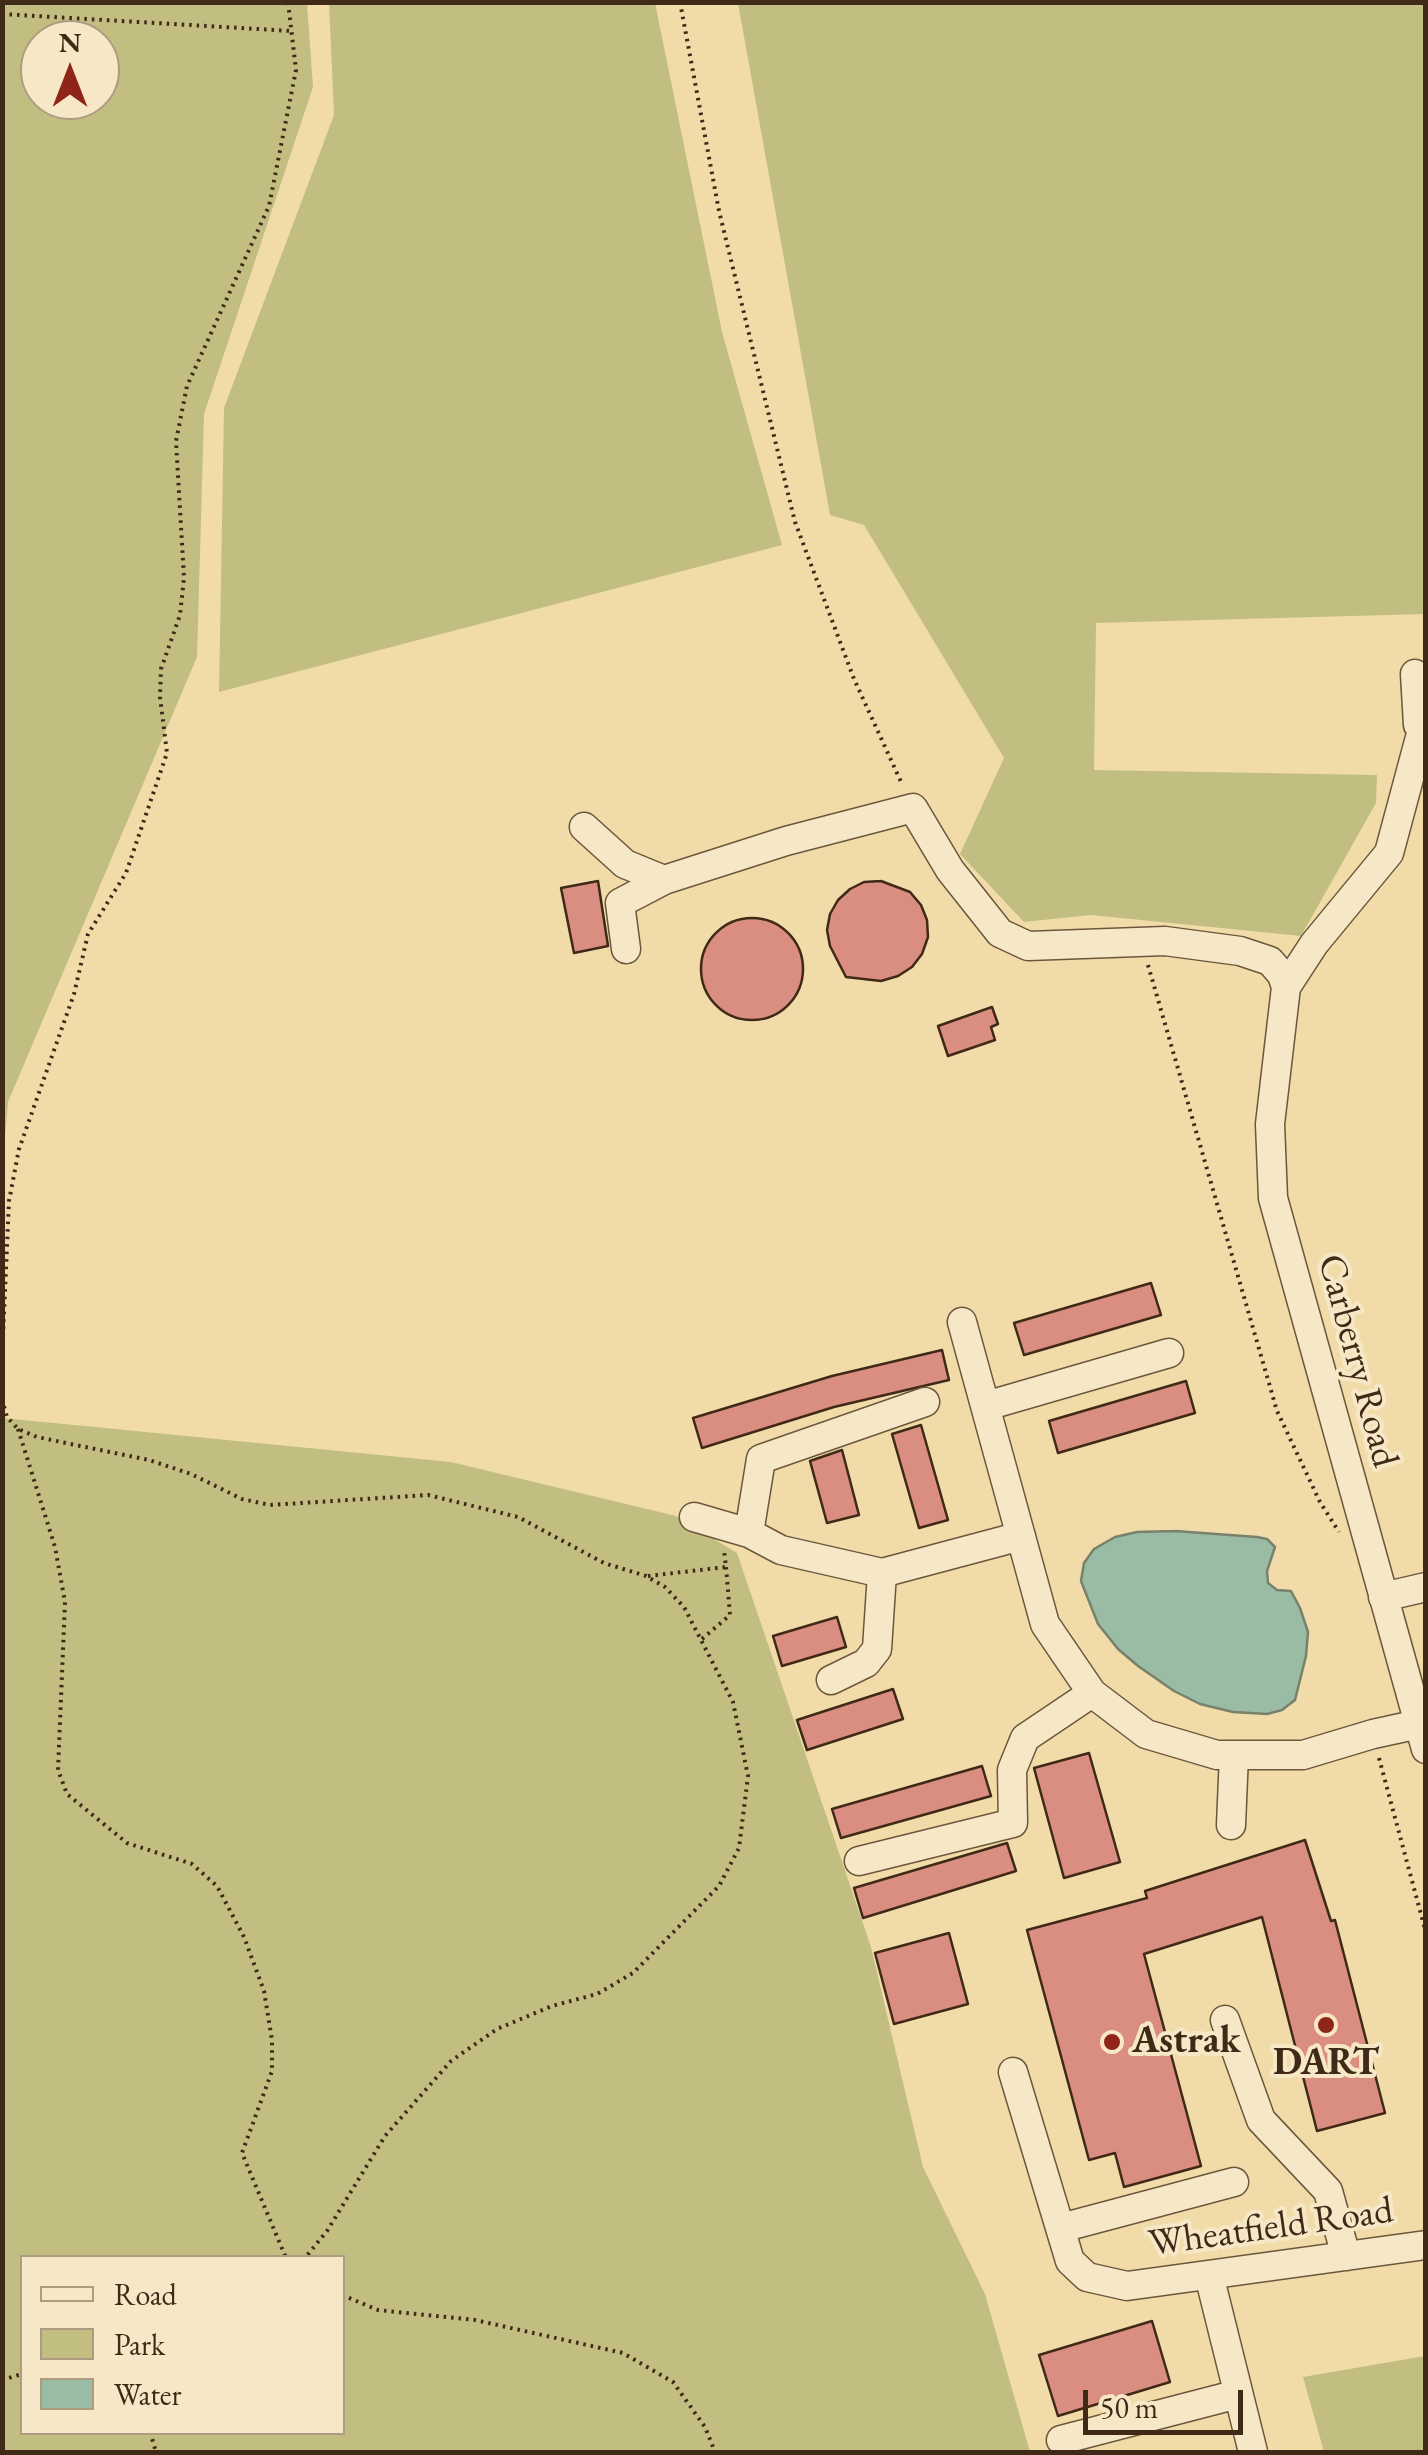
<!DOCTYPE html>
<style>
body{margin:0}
#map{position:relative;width:1428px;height:2455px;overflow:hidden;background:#f1dca9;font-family:"EB Garamond",serif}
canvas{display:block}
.frame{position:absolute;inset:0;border:5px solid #402917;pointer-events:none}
.legend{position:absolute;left:20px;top:2255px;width:325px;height:180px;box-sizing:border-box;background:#f6e8c7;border:2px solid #ad9c81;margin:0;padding:12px 18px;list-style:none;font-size:30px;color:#402917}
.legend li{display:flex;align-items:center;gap:20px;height:50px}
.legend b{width:50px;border:2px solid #ad9c81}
.north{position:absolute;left:20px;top:20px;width:100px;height:100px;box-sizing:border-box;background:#f6e8c7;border:2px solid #ad9c81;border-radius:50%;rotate:0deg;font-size:28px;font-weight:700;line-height:40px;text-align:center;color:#402917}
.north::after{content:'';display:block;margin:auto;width:35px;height:45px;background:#8f2418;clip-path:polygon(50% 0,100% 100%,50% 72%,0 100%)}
.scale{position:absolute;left:1083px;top:2390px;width:160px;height:45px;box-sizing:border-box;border:5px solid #402917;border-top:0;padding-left:12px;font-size:30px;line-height:35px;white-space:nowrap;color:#402917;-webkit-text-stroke:8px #f6e8c7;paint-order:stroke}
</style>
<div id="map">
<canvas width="1428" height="2455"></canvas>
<div class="frame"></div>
<ul class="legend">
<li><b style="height:12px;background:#f6e8c7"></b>Road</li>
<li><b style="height:28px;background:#c2be82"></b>Park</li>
<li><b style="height:28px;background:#9bbca4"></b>Water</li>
</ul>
<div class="north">N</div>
<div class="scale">50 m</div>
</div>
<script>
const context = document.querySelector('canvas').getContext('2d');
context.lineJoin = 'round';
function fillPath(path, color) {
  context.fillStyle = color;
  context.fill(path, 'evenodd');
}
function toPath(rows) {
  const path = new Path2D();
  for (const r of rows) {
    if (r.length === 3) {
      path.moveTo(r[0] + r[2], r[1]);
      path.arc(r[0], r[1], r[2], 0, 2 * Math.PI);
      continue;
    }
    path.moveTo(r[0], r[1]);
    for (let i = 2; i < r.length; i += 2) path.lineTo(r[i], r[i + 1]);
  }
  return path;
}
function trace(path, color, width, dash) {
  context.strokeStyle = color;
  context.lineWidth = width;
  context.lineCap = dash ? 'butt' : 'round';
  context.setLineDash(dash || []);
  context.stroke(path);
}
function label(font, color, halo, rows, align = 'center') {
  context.font = font + ' "EB Garamond",serif';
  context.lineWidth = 8;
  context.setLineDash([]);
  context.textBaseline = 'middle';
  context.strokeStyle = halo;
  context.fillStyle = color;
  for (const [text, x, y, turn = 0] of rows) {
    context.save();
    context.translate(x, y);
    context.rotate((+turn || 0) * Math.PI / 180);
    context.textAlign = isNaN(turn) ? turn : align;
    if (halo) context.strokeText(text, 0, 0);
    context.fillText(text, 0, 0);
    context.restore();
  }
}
const green = toPath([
 [3,2,307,3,313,87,204,414,197,657,8,1102,3,1160],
 [40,40,100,40,100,100,40,100],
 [329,3,655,3,722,332,782,545,219,692,224,408,334,115],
 [738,3,1425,3,1425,614,1096,623,1094,770,1377,775,1376,803,1301,936,1091,915,1024,922,960,854,1004,758,864,525,830,515],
 [3,1418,451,1462,676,1516,737,1553,871,1947,923,2167,985,2294,1030,2452,3,2452],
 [22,2258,342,2258,342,2432,22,2432],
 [1425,2356,1425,2452,1324,2452,1303,2377]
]);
const water = toPath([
 [1175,1531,1257,1537,1267,1539,1275,1547,1267,1571,1268,1583,1277,1590,1291,1591,1300,1608,1308,1632,1306,1656,1295,1700,1282,1710,1267,1714,1233,1712,1200,1704,1174,1691,1138,1666,1118,1649,1098,1624,1081,1581,1084,1563,1094,1549,1115,1537,1137,1532,1175,1531]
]);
const building = toPath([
 [598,881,608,946,574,953,561,888,598,881],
 [881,881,910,892,921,905,927,920,928,937,922,954,912,967,898,976,881,981,846,977,830,946,827,930,830,914,838,900,850,889,864,882,881,881],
 [752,969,51],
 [992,1007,998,1024,991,1027,995,1040,948,1056,938,1026,992,1007],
 [1151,1283,1161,1315,1024,1355,1014,1323,1151,1283],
 [942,1350,949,1380,834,1407,702,1448,693,1418,832,1376,942,1350],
 [1186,1381,1195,1413,1058,1453,1049,1421,1186,1381],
 [921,1425,948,1520,919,1528,892,1434,921,1425],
 [842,1450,859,1515,827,1523,810,1461,842,1450],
 [837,1617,846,1647,782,1666,773,1636,837,1617],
 [893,1689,903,1719,807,1750,797,1720,893,1689],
 [1089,1753,1120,1862,1064,1878,1034,1768,1089,1753],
 [982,1766,991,1796,841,1838,832,1809,982,1766],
 [1305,1840,1331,1921,1335,1920,1385,2113,1317,2131,1262,1917,1144,1954,1201,2166,1124,2187,1115,2153,1089,2160,1027,1930,1147,1898,1145,1891,1305,1840],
 [1007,1843,1016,1871,863,1918,854,1888,1007,1843],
 [949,1933,968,2004,894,2024,875,1953,949,1933],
 [1152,2321,1170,2382,1058,2416,1039,2355,1152,2321]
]);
const path = toPath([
 [680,2,719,211,795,522,854,679,902,784],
 [2,14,292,31],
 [1148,965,1277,1411,1320,1502,1339,1532],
 [2,1359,9,1201,19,1149,74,994,88,934,126,873,167,753,160,697,161,669,180,615,184,578,176,441,187,386,269,206,296,70,288,2],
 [2,1399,7,1417,18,1429,37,1437,149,1460,191,1474,242,1499,270,1505,428,1495,518,1517,604,1563,646,1576,665,1587,684,1607,733,1702,748,1776,739,1848,719,1886,633,1973,597,1994,552,2006,497,2029,451,2061,385,2136,327,2231,305,2258],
 [18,1429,55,1547,65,1602,58,1770,67,1794,127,1843,192,1864,217,1886,244,1937,264,1991,272,2040,272,2071,242,2153,286,2258],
 [648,1576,726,1567,724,1550],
 [702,1639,730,1615,726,1567],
 [1379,1758,1426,1933],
 [342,2295,378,2310,475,2320,623,2353,673,2382,705,2427,715,2452],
 [2,2380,22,2374],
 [150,2432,156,2452]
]);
const minor = toPath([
 [1415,674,1418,725,1426,734],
 [584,827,625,864,664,880],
 [626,949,620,903,664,880,786,841,913,808,950,870,1000,933,1028,946,1165,941,1240,951,1270,961,1282,975,1286,987,1270,1124,1273,1198,1426,1749],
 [1286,987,1314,944,1389,853,1422,730],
 [962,1322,1045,1624,1092,1693,1146,1734,1217,1755,1303,1755,1373,1734,1419,1724],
 [986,1406,1169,1353],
 [694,1517,749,1533,781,1550,882,1573,1021,1536],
 [749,1533,761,1459,925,1402],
 [1383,1597,1426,1587],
 [831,1680,866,1663,877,1649,882,1573],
 [1231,1825,1234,1755],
 [859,1861,1013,1823,1012,1770,1025,1738,1092,1693],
 [1225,2020,1261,2120,1328,2191,1346,2256],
 [1013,2072,1070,2261,1087,2277,1127,2286,1426,2245],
 [1061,2228,1234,2182],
 [1209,2275,1253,2452],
 [1061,2440,1238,2394]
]);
const markers = [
 [1326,2025,10,"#8f2418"],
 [1112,2042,10,"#8f2418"]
];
const streetNames = [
 ["Carberry Road",1357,1361,75],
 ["Wheatfield Road",1271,2228,-8]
];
const poiNames = [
 ["Astrak",1132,2042],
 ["DART",1326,2064,"center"]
];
fillPath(green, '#c2be82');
fillPath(water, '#9bbca4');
trace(water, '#77816c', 2.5);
fillPath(building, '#d98e81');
trace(building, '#402917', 2.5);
trace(minor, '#6c563c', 31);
trace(path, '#402917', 4, [2.5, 5]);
trace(minor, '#f6e8c7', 28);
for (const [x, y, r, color] of markers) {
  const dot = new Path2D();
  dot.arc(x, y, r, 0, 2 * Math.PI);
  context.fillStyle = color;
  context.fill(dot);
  trace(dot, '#f6e8c7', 4);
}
label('38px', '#402917', '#f6e8c7', streetNames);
label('bold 38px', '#402917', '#f6e8c7', poiNames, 'left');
</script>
